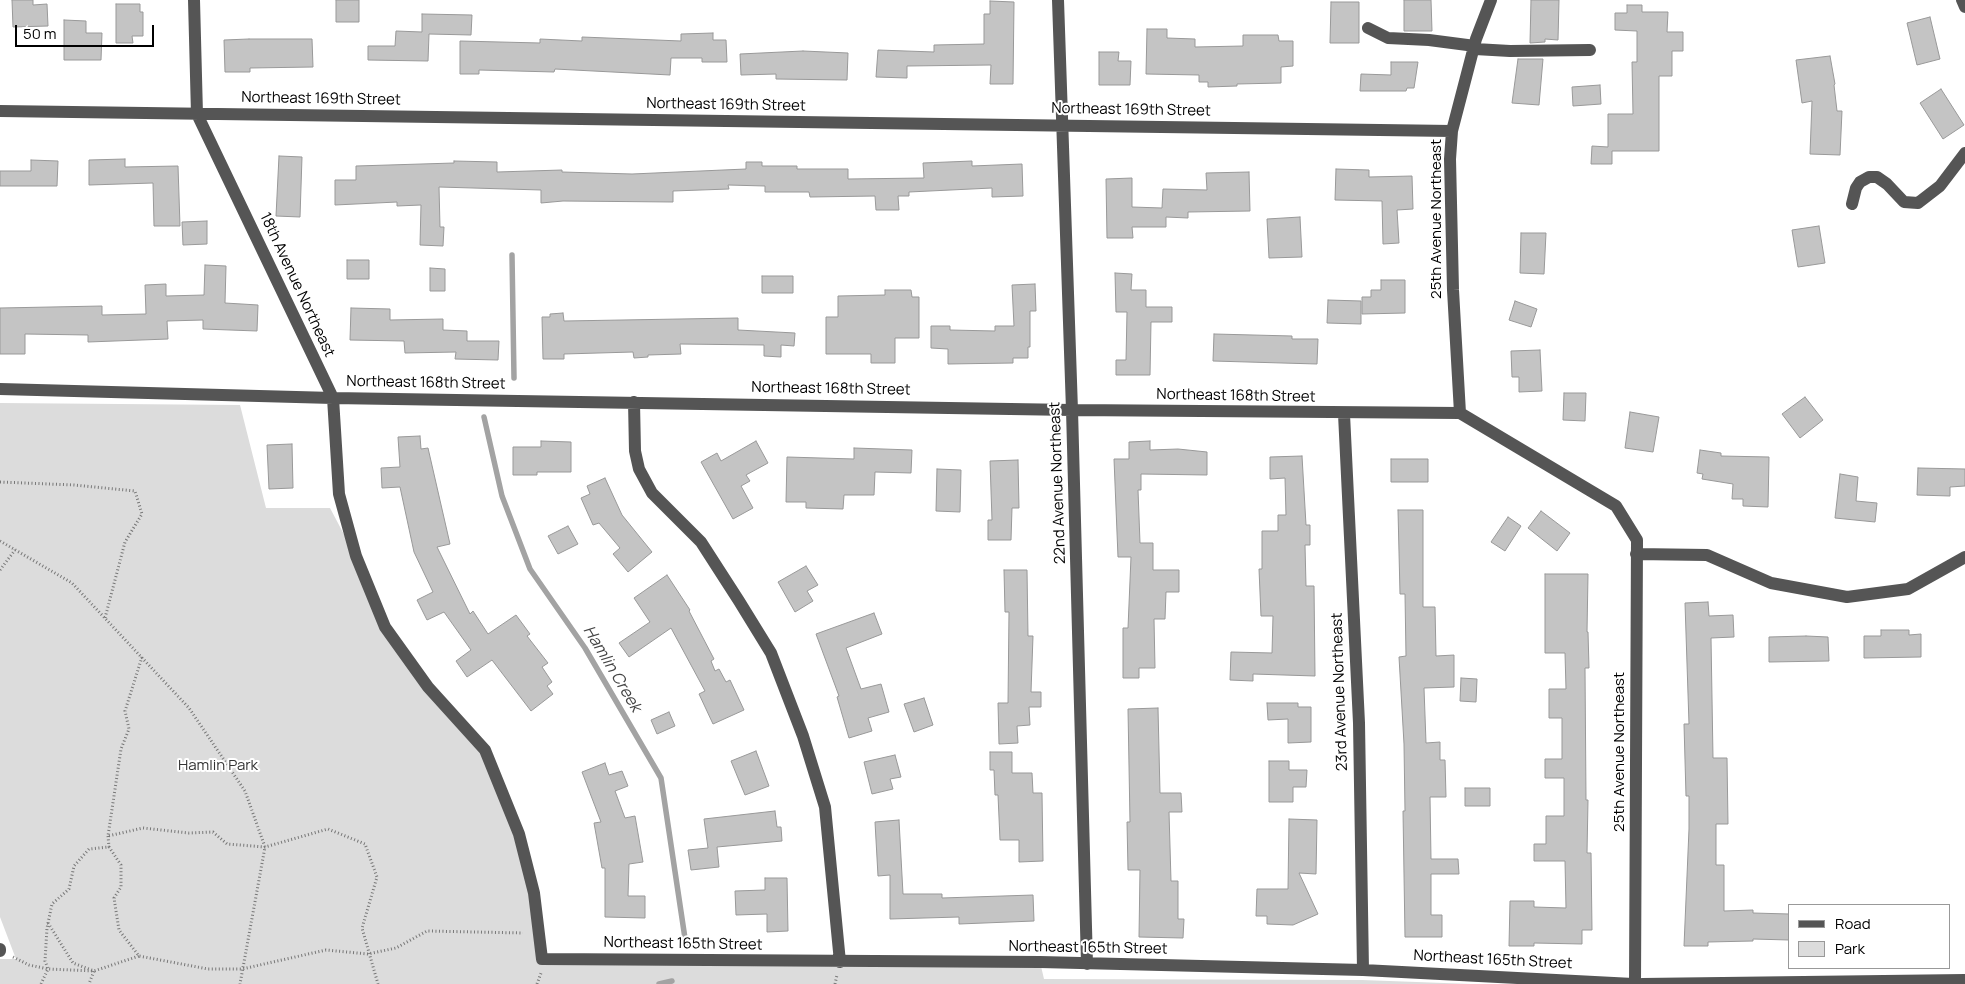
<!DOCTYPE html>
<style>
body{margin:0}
#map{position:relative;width:1965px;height:984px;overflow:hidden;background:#fff;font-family:Manrope,sans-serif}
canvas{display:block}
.legend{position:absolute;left:1788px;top:904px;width:162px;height:65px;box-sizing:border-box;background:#fff;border:1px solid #999;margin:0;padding:6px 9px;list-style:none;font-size:15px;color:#000}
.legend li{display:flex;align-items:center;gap:10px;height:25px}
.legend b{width:25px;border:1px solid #999}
.scale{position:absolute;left:15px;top:25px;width:139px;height:22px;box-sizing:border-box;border:2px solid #000;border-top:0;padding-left:6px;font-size:15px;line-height:18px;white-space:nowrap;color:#000;-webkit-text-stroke:4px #fff;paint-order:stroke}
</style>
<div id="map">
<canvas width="1965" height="984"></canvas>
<ul class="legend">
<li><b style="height:6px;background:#555"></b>Road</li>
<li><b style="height:14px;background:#dcdcdc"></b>Park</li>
</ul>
<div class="scale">50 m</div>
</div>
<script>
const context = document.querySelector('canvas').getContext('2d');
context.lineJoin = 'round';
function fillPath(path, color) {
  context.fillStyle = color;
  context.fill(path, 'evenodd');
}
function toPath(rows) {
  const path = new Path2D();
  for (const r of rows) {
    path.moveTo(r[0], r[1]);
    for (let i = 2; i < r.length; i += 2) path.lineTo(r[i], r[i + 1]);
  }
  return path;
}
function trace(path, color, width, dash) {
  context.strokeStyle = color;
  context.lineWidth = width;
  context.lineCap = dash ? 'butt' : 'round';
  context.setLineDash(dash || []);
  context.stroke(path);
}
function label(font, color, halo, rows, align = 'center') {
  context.font = font + ' Manrope,sans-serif';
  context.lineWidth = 4;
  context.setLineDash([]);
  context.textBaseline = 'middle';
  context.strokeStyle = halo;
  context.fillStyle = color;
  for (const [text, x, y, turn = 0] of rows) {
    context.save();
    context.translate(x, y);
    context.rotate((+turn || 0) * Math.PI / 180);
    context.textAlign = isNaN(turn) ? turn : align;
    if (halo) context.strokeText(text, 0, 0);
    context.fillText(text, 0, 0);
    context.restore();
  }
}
const green = toPath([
 [0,403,240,405,266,508,330,508,348,542,385,627,484,750,520,836,545,959,1040,962,1044,979,1362,980,1471,984,0,984,0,959,16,959,0,917]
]);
const stream = toPath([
 [512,255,514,378],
 [484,417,502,496,530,569,585,648,661,778,686,945],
 [659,984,672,981]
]);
const building = toPath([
 [12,0,33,0,33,5,47,4,48,26,13,27,12,0],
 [336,0,359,0,359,22,336,22,336,0],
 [1404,0,1431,0,1432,31,1404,31,1404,0],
 [1531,0,1559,0,1558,40,1545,39,1545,42,1530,43,1531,0],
 [990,1,1014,2,1013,84,990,84,991,65,907,66,907,78,876,77,878,50,934,52,934,45,984,44,984,14,990,14,990,1],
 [1331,2,1359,2,1359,43,1330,43,1331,2],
 [116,4,140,4,140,12,143,12,143,36,132,36,133,43,116,43,116,4],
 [1627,5,1642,5,1642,12,1668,12,1667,32,1683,32,1683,51,1672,51,1672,76,1659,76,1659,151,1612,151,1612,164,1591,164,1592,146,1608,147,1608,114,1633,114,1632,62,1637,62,1637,31,1615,30,1615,13,1627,13,1627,5],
 [422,14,472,15,471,35,429,34,428,61,368,60,368,46,395,46,396,31,422,32,422,14],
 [1930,17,1940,59,1917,65,1907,23,1930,17],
 [64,20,86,21,86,33,102,33,101,60,64,60,64,20],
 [1147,29,1167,29,1167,38,1195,39,1195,47,1243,46,1243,35,1278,35,1279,41,1293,41,1293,66,1281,67,1281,83,1237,84,1237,86,1208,87,1208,82,1199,82,1199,75,1146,74,1147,29],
 [713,33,713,40,726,40,727,62,702,62,702,58,671,58,670,75,555,69,554,72,479,70,479,74,460,74,460,41,540,43,540,39,582,41,582,37,681,41,681,34,713,33],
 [249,39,312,39,313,67,250,68,250,72,225,72,224,40,249,39],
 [803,51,848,53,847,80,776,79,776,74,741,75,740,54,803,51],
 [1099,52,1119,52,1118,61,1131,61,1130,85,1099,85,1099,52],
 [1830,56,1835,84,1834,85,1837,111,1842,111,1840,155,1810,154,1812,101,1802,103,1796,60,1830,56],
 [1518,59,1543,59,1539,105,1512,103,1518,59],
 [1391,62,1418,62,1414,88,1407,88,1406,91,1360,91,1361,74,1391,75,1391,62],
 [1600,85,1601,104,1573,106,1572,87,1600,85],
 [1941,89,1964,125,1943,139,1920,103,1941,89],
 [279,156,302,157,300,217,276,216,279,156],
 [125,159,125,167,178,166,180,226,154,226,153,183,89,185,89,160,125,159],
 [31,160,58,161,57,186,0,186,0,171,31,171,31,160],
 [454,161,497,162,497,172,562,170,562,172,632,174,746,169,746,162,762,162,762,166,797,166,797,169,848,169,848,179,924,178,923,163,972,161,972,166,1022,164,1023,196,992,197,992,188,909,192,909,196,898,196,899,210,876,210,875,196,810,197,809,192,765,192,765,186,728,185,729,189,673,191,673,202,563,201,541,203,541,190,439,187,440,227,444,227,443,246,420,245,421,205,397,206,397,202,335,205,335,180,356,180,356,166,454,163,454,161],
 [1336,169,1369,170,1369,177,1412,176,1413,209,1397,210,1399,243,1383,244,1382,201,1335,200,1336,169],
 [1249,172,1250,211,1188,212,1188,218,1166,217,1166,227,1132,227,1133,238,1107,238,1106,179,1132,178,1132,207,1162,208,1163,189,1207,190,1206,173,1249,172],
 [1300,217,1302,257,1269,258,1267,219,1300,217],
 [207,221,207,244,183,245,182,222,207,221],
 [1819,226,1825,263,1798,267,1792,230,1819,226],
 [1521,233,1546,233,1544,274,1520,273,1521,233],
 [347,260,369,260,369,279,347,279,347,260],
 [205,265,226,266,225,303,258,305,257,331,203,329,203,320,167,321,168,339,88,342,88,335,25,334,25,354,0,354,0,308,102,306,102,315,146,314,145,285,166,284,166,296,204,295,205,265],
 [430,268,445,269,445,291,430,291,430,268],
 [1115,273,1132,274,1131,290,1146,290,1146,307,1172,307,1172,322,1151,322,1150,375,1116,375,1116,360,1126,360,1127,312,1116,312,1115,273],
 [762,276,793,276,793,293,762,293,762,276],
 [1381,280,1405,280,1405,313,1362,314,1362,297,1371,297,1371,290,1381,290,1381,280],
 [1035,284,1036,311,1030,311,1030,347,1028,347,1028,358,1013,358,1013,363,948,364,948,349,931,348,931,326,950,326,950,330,995,331,995,326,1014,326,1012,285,1035,284],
 [885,290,911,290,912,297,919,297,919,338,895,338,895,363,871,363,871,354,826,354,826,317,838,317,838,296,885,295,885,290],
 [1328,300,1361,301,1361,324,1327,323,1328,300],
 [1515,301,1537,309,1531,327,1509,320,1515,301],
 [351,308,390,309,390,320,443,319,443,330,467,331,467,341,499,341,498,360,455,359,456,352,405,353,404,341,350,340,351,308],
 [563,313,564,321,738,318,738,330,795,333,794,346,781,345,781,357,764,356,764,345,680,344,681,354,648,355,648,357,634,358,633,352,564,354,564,359,543,359,542,317,550,317,550,314,563,313],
 [1214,334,1292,336,1292,339,1318,339,1317,364,1213,361,1214,334],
 [1540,350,1542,391,1519,392,1519,377,1512,377,1511,351,1540,350],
 [1564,393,1586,393,1585,421,1563,420,1564,393],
 [1805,397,1823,420,1800,438,1782,414,1805,397],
 [1630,412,1659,417,1653,452,1625,448,1630,412],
 [420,436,421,449,428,448,450,544,437,547,470,614,473,611,488,634,516,615,530,634,527,636,548,663,542,667,552,682,547,686,553,694,531,711,492,660,467,677,456,661,471,650,444,612,427,620,417,600,433,592,414,552,400,487,382,488,381,468,400,467,398,437,420,436],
 [541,441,571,442,571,472,537,472,537,475,513,475,513,447,541,447,541,441],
 [756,441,768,463,746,475,750,481,741,486,753,508,733,519,701,462,717,453,721,461,756,441],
 [1150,441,1150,450,1178,449,1207,452,1207,475,1141,474,1141,490,1138,490,1140,543,1153,543,1153,570,1179,570,1179,592,1166,592,1165,619,1154,619,1155,668,1139,668,1139,678,1123,678,1123,628,1128,628,1131,557,1118,557,1114,459,1129,459,1129,442,1150,441],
 [292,444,293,488,269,489,267,445,292,444],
 [854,448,912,450,911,473,875,472,874,495,844,495,843,509,806,508,806,502,786,502,787,457,854,459,854,448],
 [1700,450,1721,453,1721,456,1769,457,1768,507,1743,506,1743,499,1732,499,1733,484,1702,479,1703,474,1697,473,1700,450],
 [1302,456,1306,525,1310,525,1310,545,1305,545,1306,586,1314,586,1315,676,1253,674,1253,681,1230,680,1231,652,1272,653,1273,616,1261,616,1259,569,1262,569,1262,531,1278,531,1278,515,1286,515,1285,478,1270,479,1270,457,1302,456],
 [1391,459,1428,459,1428,482,1391,482,1391,459],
 [1018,460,1019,508,1012,508,1011,540,988,540,988,520,992,520,990,461,1018,460],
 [1918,468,1965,469,1965,486,1950,487,1950,496,1917,495,1918,468],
 [937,469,961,470,960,512,936,511,937,469],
 [1840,474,1858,477,1856,501,1877,503,1875,522,1835,518,1840,474],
 [605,478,622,515,652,552,628,572,613,554,620,548,599,523,593,525,581,498,590,494,587,486,605,478],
 [1398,510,1423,510,1423,607,1435,607,1436,656,1454,655,1454,687,1424,688,1426,743,1440,742,1440,760,1445,760,1446,797,1430,797,1431,859,1458,859,1459,874,1431,874,1431,915,1442,915,1442,937,1405,937,1403,811,1405,811,1404,744,1399,657,1406,656,1405,594,1400,594,1398,510],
 [1541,511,1570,533,1557,551,1528,528,1541,511],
 [1508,517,1521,526,1505,551,1491,542,1508,517],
 [568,526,578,544,558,554,548,536,568,526],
 [806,566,818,585,807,591,813,601,795,612,778,582,806,566],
 [1004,570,1027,570,1028,636,1033,636,1031,692,1041,692,1041,707,1029,707,1030,725,1017,726,1018,743,999,744,998,703,1008,703,1009,612,1005,612,1004,570],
 [1545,574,1588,574,1587,632,1588,632,1589,668,1585,668,1586,800,1588,800,1587,853,1591,853,1592,930,1582,930,1582,944,1534,943,1534,946,1509,946,1510,901,1534,901,1534,907,1566,908,1565,861,1534,861,1534,844,1546,844,1546,816,1564,816,1564,778,1545,778,1545,759,1562,759,1562,718,1549,718,1549,689,1566,689,1565,653,1545,653,1545,574],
 [667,575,690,610,689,611,714,659,711,661,715,671,719,669,726,682,730,680,744,710,713,724,699,694,705,691,671,628,629,657,619,643,650,622,634,598,667,575],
 [1708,602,1709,616,1733,615,1734,637,1711,638,1713,758,1727,758,1728,824,1716,824,1716,865,1724,865,1724,911,1753,910,1753,913,1789,914,1789,940,1753,939,1753,941,1708,942,1708,946,1684,946,1689,829,1689,796,1686,796,1684,724,1689,724,1685,603,1708,602],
 [874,613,882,634,846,648,861,689,881,684,889,712,868,718,872,731,849,738,837,697,839,696,816,634,874,613],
 [1881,630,1909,630,1909,635,1921,634,1921,657,1864,658,1864,636,1881,636,1881,630],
 [1806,636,1828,637,1829,661,1769,662,1769,637,1806,636],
 [1461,678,1477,679,1476,702,1460,701,1461,678],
 [924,698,933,725,914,732,904,704,924,698],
 [1267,703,1298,703,1298,707,1311,707,1311,742,1288,743,1288,719,1268,720,1267,703],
 [1158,708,1160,793,1181,793,1182,812,1169,812,1171,881,1178,881,1178,919,1184,919,1183,938,1139,937,1140,870,1128,870,1127,822,1130,822,1128,709,1158,708],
 [669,712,675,726,657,734,651,720,669,712],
 [756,751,769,786,745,795,731,761,756,751],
 [990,752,1012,752,1012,773,1032,773,1033,793,1042,793,1043,861,1019,862,1019,840,1000,840,998,795,995,795,994,770,990,770,990,752],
 [895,755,901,777,890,779,893,789,872,794,864,762,895,755],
 [1269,761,1289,761,1289,770,1307,770,1306,787,1293,787,1293,802,1269,802,1269,761],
 [605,763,609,775,622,771,628,786,615,791,625,818,635,816,643,862,629,864,628,896,645,896,645,918,605,917,605,868,602,868,594,823,601,822,582,772,605,763],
 [1465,788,1490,788,1490,806,1465,806,1465,788],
 [775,811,777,827,781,827,782,841,717,847,719,867,691,870,688,850,708,848,704,819,775,811],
 [1289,819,1317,820,1316,874,1299,873,1318,914,1293,925,1267,924,1267,916,1256,916,1257,889,1288,889,1289,819],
 [899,820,903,894,942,894,942,898,1033,895,1034,921,959,924,959,917,890,919,890,875,878,876,875,822,899,820],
 [765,878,787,878,788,931,767,932,767,914,736,915,735,891,765,890,765,878]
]);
const path = toPath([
 [0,482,74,485,135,491,142,514,125,542,105,618],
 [0,541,72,583,189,708,245,791,265,847,240,984],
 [0,570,15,550],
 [142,657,125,711,129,729,121,749,108,836,143,828,189,833,213,832,227,844,265,847,328,829,365,844,377,877,362,928,378,984],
 [108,836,109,847],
 [48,923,73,963,94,971,89,984],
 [13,957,29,965,48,969,94,971,139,956],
 [41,984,48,969,45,961,47,928,52,904,69,889,74,866,89,849,109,847,121,865,121,887,114,898,119,930,139,956,208,969,242,969,326,950,368,954,396,948,427,931,523,933],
 [537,984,541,973],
 [835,984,837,975]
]);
const minor = toPath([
 [194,0,197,114,333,398,339,494,356,556,385,627,428,687,485,750,519,834,534,893,542,959,1040,962,1363,970,1633,984],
 [1058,0,1072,410,1087,964],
 [1962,0,1965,7],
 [1368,28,1388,38,1429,40,1475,46],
 [1475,49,1510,51,1590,50],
 [0,111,1452,131],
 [1852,204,1856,188,1860,182,1869,177,1877,177,1887,184,1904,202,1918,203,1940,186,1965,153],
 [0,389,333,398,1072,410,1460,413,1616,506,1637,540,1635,984],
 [634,402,635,451,639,469,652,493,701,542,739,601,771,653,803,736,825,807,840,962],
 [1460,413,1453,290,1450,159,1452,131,1476,39,1491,0],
 [1344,414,1359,723,1363,970],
 [1636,554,1707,555,1771,583,1847,597,1908,589,1965,557],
 [0,949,0,951],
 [1642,984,1965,980]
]);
const streetNames = [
 ["Northeast 169th Street",321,99,1],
 ["Northeast 169th Street",726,105,1],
 ["Northeast 169th Street",1131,110,1],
 ["25th Avenue Northeast",1437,219,-90],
 ["18th Avenue Northeast",297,285,65],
 ["Northeast 168th Street",426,383,1],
 ["Northeast 168th Street",831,389,1],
 ["Northeast 168th Street",1236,396,1],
 ["22nd Avenue Northeast",1058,483,-92],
 ["23rd Avenue Northeast",1340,692,-92],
 ["25th Avenue Northeast",1620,752,-90],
 ["Northeast 165th Street",683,944,1],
 ["Northeast 165th Street",1088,948,1],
 ["Northeast 165th Street",1493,960,3]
];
const parkNames = [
 ["Hamlin Park",218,766]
];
const waterNames = [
 ["Hamlin Creek",612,669,59]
];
fillPath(green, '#dcdcdc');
trace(stream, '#a3a3a3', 5.5);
fillPath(building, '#c4c4c4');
trace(building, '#999', 1);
trace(path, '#777', 3, [1, 2.5]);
trace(minor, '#555', 12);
label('15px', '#000', '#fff', streetNames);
label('15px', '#333', '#fff', parkNames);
label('italic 16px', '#444', '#fff', waterNames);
</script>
